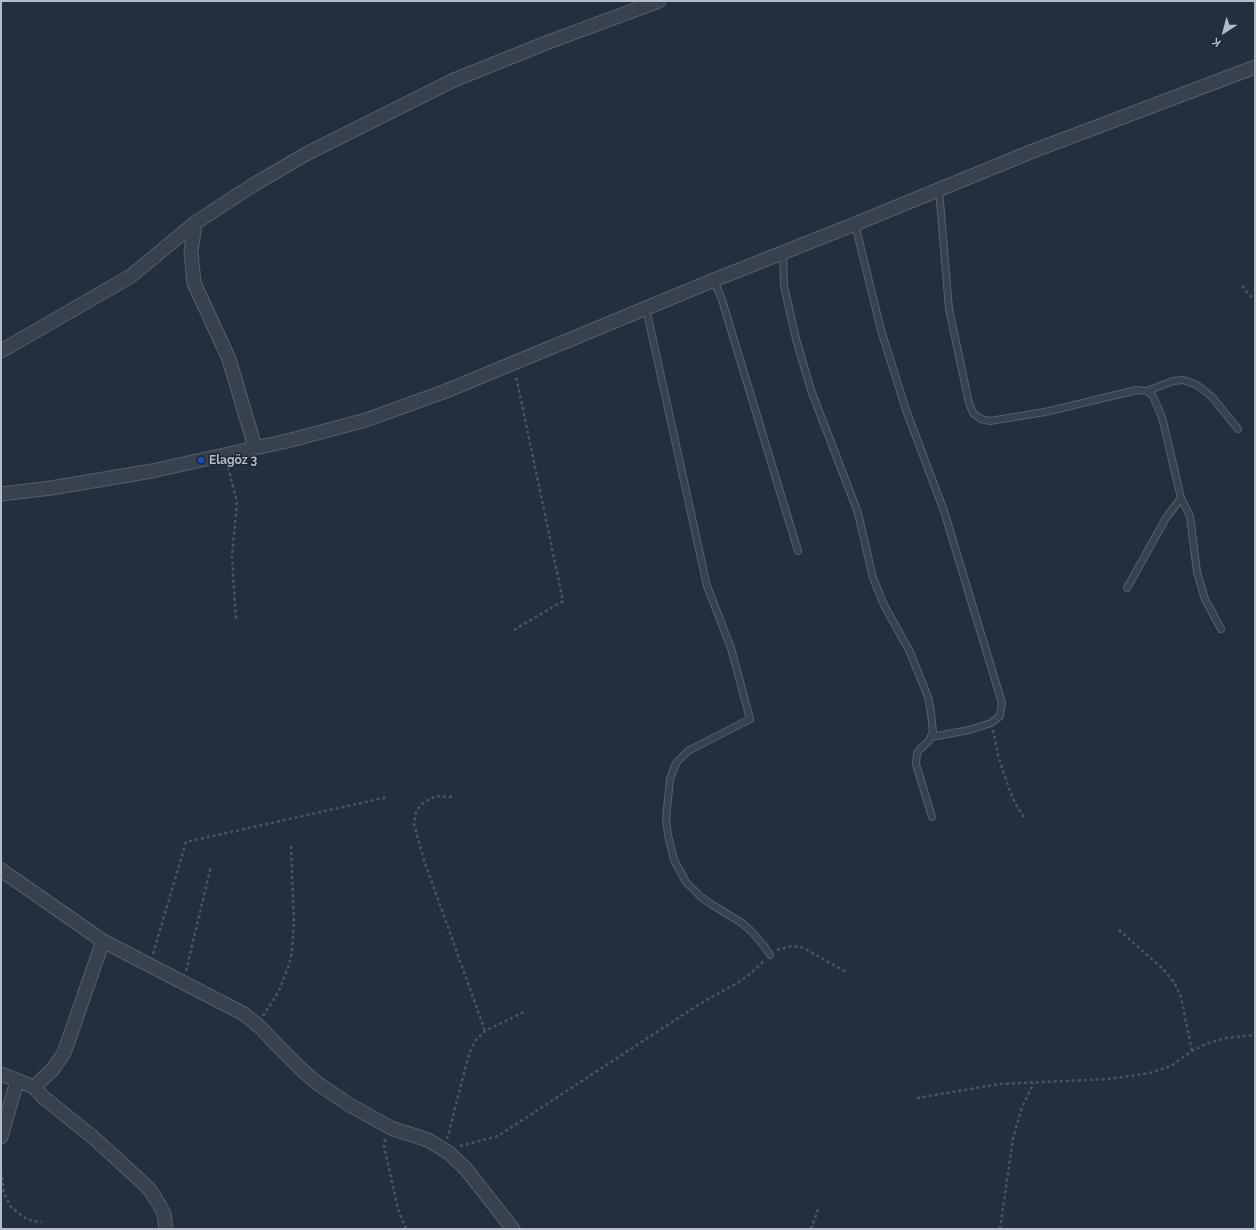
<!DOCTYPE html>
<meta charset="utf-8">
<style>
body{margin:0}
#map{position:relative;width:1256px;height:1230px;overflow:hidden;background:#242f3e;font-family:Raleway,sans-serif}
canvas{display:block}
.frame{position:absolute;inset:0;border:2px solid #b4bcc9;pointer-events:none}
.north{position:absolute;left:1204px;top:12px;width:40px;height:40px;-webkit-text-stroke:3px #1d2633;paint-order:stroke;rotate:216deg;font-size:11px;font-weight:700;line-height:16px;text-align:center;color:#b4bcc9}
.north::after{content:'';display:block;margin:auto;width:14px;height:18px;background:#b4bcc9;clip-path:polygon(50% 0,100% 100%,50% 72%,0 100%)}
</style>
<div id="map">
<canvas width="1256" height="1230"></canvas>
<div class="frame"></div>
<div class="north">K</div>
</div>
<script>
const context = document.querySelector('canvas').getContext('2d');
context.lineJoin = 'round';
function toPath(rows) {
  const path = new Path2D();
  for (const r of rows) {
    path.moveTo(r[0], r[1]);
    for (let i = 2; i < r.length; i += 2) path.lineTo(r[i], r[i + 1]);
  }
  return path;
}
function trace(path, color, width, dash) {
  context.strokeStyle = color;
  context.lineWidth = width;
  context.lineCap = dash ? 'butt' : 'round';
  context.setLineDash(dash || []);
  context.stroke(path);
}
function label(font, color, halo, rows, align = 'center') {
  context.font = font + ' Raleway,sans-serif';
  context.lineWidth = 3;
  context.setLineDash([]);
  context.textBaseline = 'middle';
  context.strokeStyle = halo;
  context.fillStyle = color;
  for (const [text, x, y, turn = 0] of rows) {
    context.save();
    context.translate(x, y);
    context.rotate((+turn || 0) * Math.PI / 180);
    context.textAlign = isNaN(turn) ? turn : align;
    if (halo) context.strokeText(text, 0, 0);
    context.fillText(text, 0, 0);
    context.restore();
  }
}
const path = toPath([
 [1242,286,1249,295,1255,299],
 [228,467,237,502,232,556,236,621],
 [514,630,563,601,516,376],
 [993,730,998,755,1008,786,1015,803,1025,819],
 [452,797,436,796,424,802,416,811,414,824,424,860,485,1031],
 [1119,930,1163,969,1174,982,1181,997,1192,1051],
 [777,950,792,946,804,948,846,972],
 [153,954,186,842,388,797],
 [186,971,211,866],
 [263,1016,279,991,289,965,292,951,294,923,291,846],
 [917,1098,1000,1084,1108,1079,1150,1073,1171,1066,1192,1051,1206,1044,1226,1038,1255,1035],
 [385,1139,384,1146,398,1209,406,1229],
 [447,1139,469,1054,472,1047,476,1040,485,1031,524,1012],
 [460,1146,498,1136,701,1003,739,982,750,974,764,961],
 [1,1171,4,1193,11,1207,25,1218,33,1221,42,1222],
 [811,1229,819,1207],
 [1000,1229,1013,1138,1022,1107,1034,1083]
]);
const lane = toPath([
 [939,189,949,309,969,403,973,413,981,419,990,421,1045,412,1137,390,1147,391,1153,396,1162,417,1181,498,1190,516,1197,572,1205,599,1221,629],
 [855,224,881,330,906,410,944,511,1002,703,1000,716,991,723,969,730,931,737],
 [783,253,784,286,796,339,811,390,858,513,873,578,884,605,910,652,928,697,931,713,933,732,928,742,921,748,917,753,916,764,932,817],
 [714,280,722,300,798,551],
 [646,308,707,586,731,648,750,719,688,751,676,763,670,779,666,819,668,835,674,860,686,882,701,897,711,904,742,923,751,931,764,946,770,955],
 [1147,391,1173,381,1183,380,1195,384,1201,388,1212,397,1238,429],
 [1127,588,1166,518,1181,498]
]);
const street = toPath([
 [195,223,191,252,194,283,229,359,255,447],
 [1,351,131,276,195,223,253,185,308,153,454,80,546,43,659,1],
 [1,494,51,488,152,471,291,440,366,420,446,391,714,280,855,224,1033,151,1255,67],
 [1,870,103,941,244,1014,261,1028,274,1042,302,1070,317,1083,348,1104,391,1128,428,1140,449,1153,466,1169,513,1229],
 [1,1074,34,1087,53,1069,64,1053,103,941],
 [34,1087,43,1097,95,1139,142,1182,150,1190,160,1206,164,1214,166,1229],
 [1,1137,17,1081]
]);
const markers = [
 [201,460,4,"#1a4fb4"]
];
const poiNames = [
 ["Elagöz 3",209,460]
];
trace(lane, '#565f6c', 8);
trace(street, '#565f6c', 15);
trace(path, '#44595c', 2.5, [3, 3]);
trace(lane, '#38414e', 6);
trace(street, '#38414e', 13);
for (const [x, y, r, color] of markers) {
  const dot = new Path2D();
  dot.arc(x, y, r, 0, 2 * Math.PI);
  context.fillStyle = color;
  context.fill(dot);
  trace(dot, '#1d2633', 1.5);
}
label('bold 12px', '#b4bcc9', '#1d2633', poiNames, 'left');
</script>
